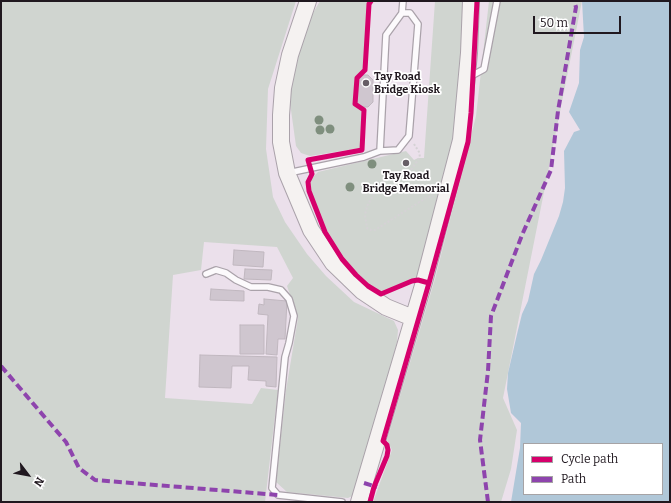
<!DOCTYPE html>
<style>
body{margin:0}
#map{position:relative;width:671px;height:503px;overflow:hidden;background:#ebe0eb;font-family:Bitter,serif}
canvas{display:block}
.frame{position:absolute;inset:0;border:2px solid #20181f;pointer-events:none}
.legend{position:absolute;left:523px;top:443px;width:140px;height:52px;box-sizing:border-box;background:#fff;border:1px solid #a6a3a5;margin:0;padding:5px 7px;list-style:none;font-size:12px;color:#20181f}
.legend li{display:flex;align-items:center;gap:8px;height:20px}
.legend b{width:20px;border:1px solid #a6a3a5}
.north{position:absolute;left:8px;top:455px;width:40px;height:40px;-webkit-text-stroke:3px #fff;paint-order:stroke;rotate:122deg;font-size:11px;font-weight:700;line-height:16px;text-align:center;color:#20181f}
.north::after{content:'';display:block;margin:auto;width:14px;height:18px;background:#20181f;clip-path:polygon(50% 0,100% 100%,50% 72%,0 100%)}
.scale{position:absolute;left:533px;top:16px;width:88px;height:18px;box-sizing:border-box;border:2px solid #20181f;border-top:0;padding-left:5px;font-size:12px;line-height:14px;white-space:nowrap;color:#20181f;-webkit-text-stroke:3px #fff;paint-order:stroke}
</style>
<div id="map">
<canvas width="671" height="503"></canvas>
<div class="frame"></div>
<ul class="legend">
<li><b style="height:5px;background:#d6006c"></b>Cycle path</li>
<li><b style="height:5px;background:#8e44ad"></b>Path</li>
</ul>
<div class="north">N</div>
<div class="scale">50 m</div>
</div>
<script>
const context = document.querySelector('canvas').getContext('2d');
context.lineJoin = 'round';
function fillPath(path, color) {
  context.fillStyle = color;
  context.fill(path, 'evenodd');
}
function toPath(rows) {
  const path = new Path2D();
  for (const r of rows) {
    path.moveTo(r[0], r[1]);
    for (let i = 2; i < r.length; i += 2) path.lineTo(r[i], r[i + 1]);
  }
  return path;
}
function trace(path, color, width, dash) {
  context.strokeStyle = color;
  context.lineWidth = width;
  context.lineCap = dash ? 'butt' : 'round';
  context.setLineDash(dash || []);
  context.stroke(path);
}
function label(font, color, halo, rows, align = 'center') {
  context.font = font + ' Bitter,serif';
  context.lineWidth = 3.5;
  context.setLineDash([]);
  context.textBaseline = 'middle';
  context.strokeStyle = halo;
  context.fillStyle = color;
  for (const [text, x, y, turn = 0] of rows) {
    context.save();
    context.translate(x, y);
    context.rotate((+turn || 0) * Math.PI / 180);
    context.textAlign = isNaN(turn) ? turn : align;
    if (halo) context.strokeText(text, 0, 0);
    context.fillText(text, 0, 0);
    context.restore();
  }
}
const green = toPath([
 [1,1,296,1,268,89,266,149,273,197,285,222,307,254,326,276,354,302,394,321,398,330,397,342,382,400,354,495,348,498,287,492,276,482,286,390,298,318,287,286,293,278,277,247,204,242,201,270,173,275,165,398,252,404,261,388,278,390,265,502,1,502],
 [320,1,369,1,365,70,357,78,355,104,364,110,363,139,360,148,310,156,301,153,296,146,290,103,293,66,303,30],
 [435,1,465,1,455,129,448,168,418,280,412,281,381,294,368,286,356,275,342,259,325,232,309,191,308,182,318,172,406,151,414,160,418,158,424,158],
 [489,1,582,1,503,398,517,430,511,469,501,502,373,502,392,450,387,440,435,279,476,116]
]);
const water = toPath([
 [582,1,670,1,670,502,511,502,520,448,521,423,511,413,507,389,508,373,518,330,522,314,528,301,534,274,541,260,559,216,563,202,565,188,564,151,574,132,580,130,569,112,579,83,580,50,584,37],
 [524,444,662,444,662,494,524,494]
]);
const building = toPath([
 [362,75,368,75,373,80,373,102,368,107,361,107,357,102,357,80,362,75],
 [234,250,264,252,263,267,233,265,234,250],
 [245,269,272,270,271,280,244,279,245,269],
 [211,289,244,291,244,301,210,300,211,289],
 [264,299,287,301,285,339,278,339,277,355,266,354,268,315,258,314,259,304,264,305,264,299],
 [240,325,264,325,264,354,240,354,240,325],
 [200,355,277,357,276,387,266,386,266,381,248,380,249,366,232,366,231,388,199,387,200,355]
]);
const path = toPath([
 [356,90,357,91],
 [414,144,419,152,420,157,411,170,405,174,390,178,382,182,376,190,367,206,365,215,367,228,371,230,375,230,426,198,433,196]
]);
const service = toPath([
 [402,13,403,1],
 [469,76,473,75,484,69,497,1],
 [288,173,364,157,380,151,398,150,409,136,418,24,410,13,402,13,386,35,380,151],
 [206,274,216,270,226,273,236,280,251,287,268,287,281,290,289,299,294,316,289,343,285,357,272,488,278,495,342,502]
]);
const secondary = toPath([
 [308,1,290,55,283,88,281,115,281,142,287,173,311,230,333,263,362,291,386,307,413,318],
 [359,502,424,282,461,140,469,53,471,1]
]);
const quiet = toPath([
 [1,366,66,442,79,468,95,480,278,495],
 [364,483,377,487],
 [488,502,480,440,488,371,491,316,522,235,551,170,558,111,576,7,574,1]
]);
const cycleway = toPath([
 [371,1,369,4,365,70,357,78,355,104,364,110,362,150,308,160,312,174,308,182,309,191,325,232,342,259,356,275,368,286,381,294,412,281,418,280,429,283],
 [370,502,374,487,387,456,388,450,387,445,383,441,429,283,468,142,471,113,477,1]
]);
const trees = [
 [319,120],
 [330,129],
 [320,130],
 [372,164],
 [350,187]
];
const markers = [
 [366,83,4,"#675e66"],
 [406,163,4,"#675e66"]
];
const poiNames = [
 ["Tay Road",374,77],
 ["Bridge Kiosk",374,90],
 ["Tay Road",406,176,"center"],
 ["Bridge Memorial",406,189,"center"]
];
fillPath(green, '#d0d5d0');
fillPath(water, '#b0c7d8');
fillPath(building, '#cfc6cf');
trace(building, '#c0b7bf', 1);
trace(service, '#aaa2aa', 8);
trace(secondary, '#aaa2aa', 18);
trace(path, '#d5d2d5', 2, [2, 2]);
trace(service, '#fcfafc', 5.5);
trace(secondary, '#f5f2f1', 16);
trace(quiet, '#8e44ad', 4, [8, 4]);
trace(cycleway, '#d6006c', 5);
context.fillStyle = '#7f8f7e';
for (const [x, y] of trees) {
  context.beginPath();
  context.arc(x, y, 4.5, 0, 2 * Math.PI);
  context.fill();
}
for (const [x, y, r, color] of markers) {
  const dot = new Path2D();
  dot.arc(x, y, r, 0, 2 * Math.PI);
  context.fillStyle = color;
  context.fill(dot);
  trace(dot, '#fff', 1.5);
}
label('bold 11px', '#20181f', '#fff', poiNames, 'left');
</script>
